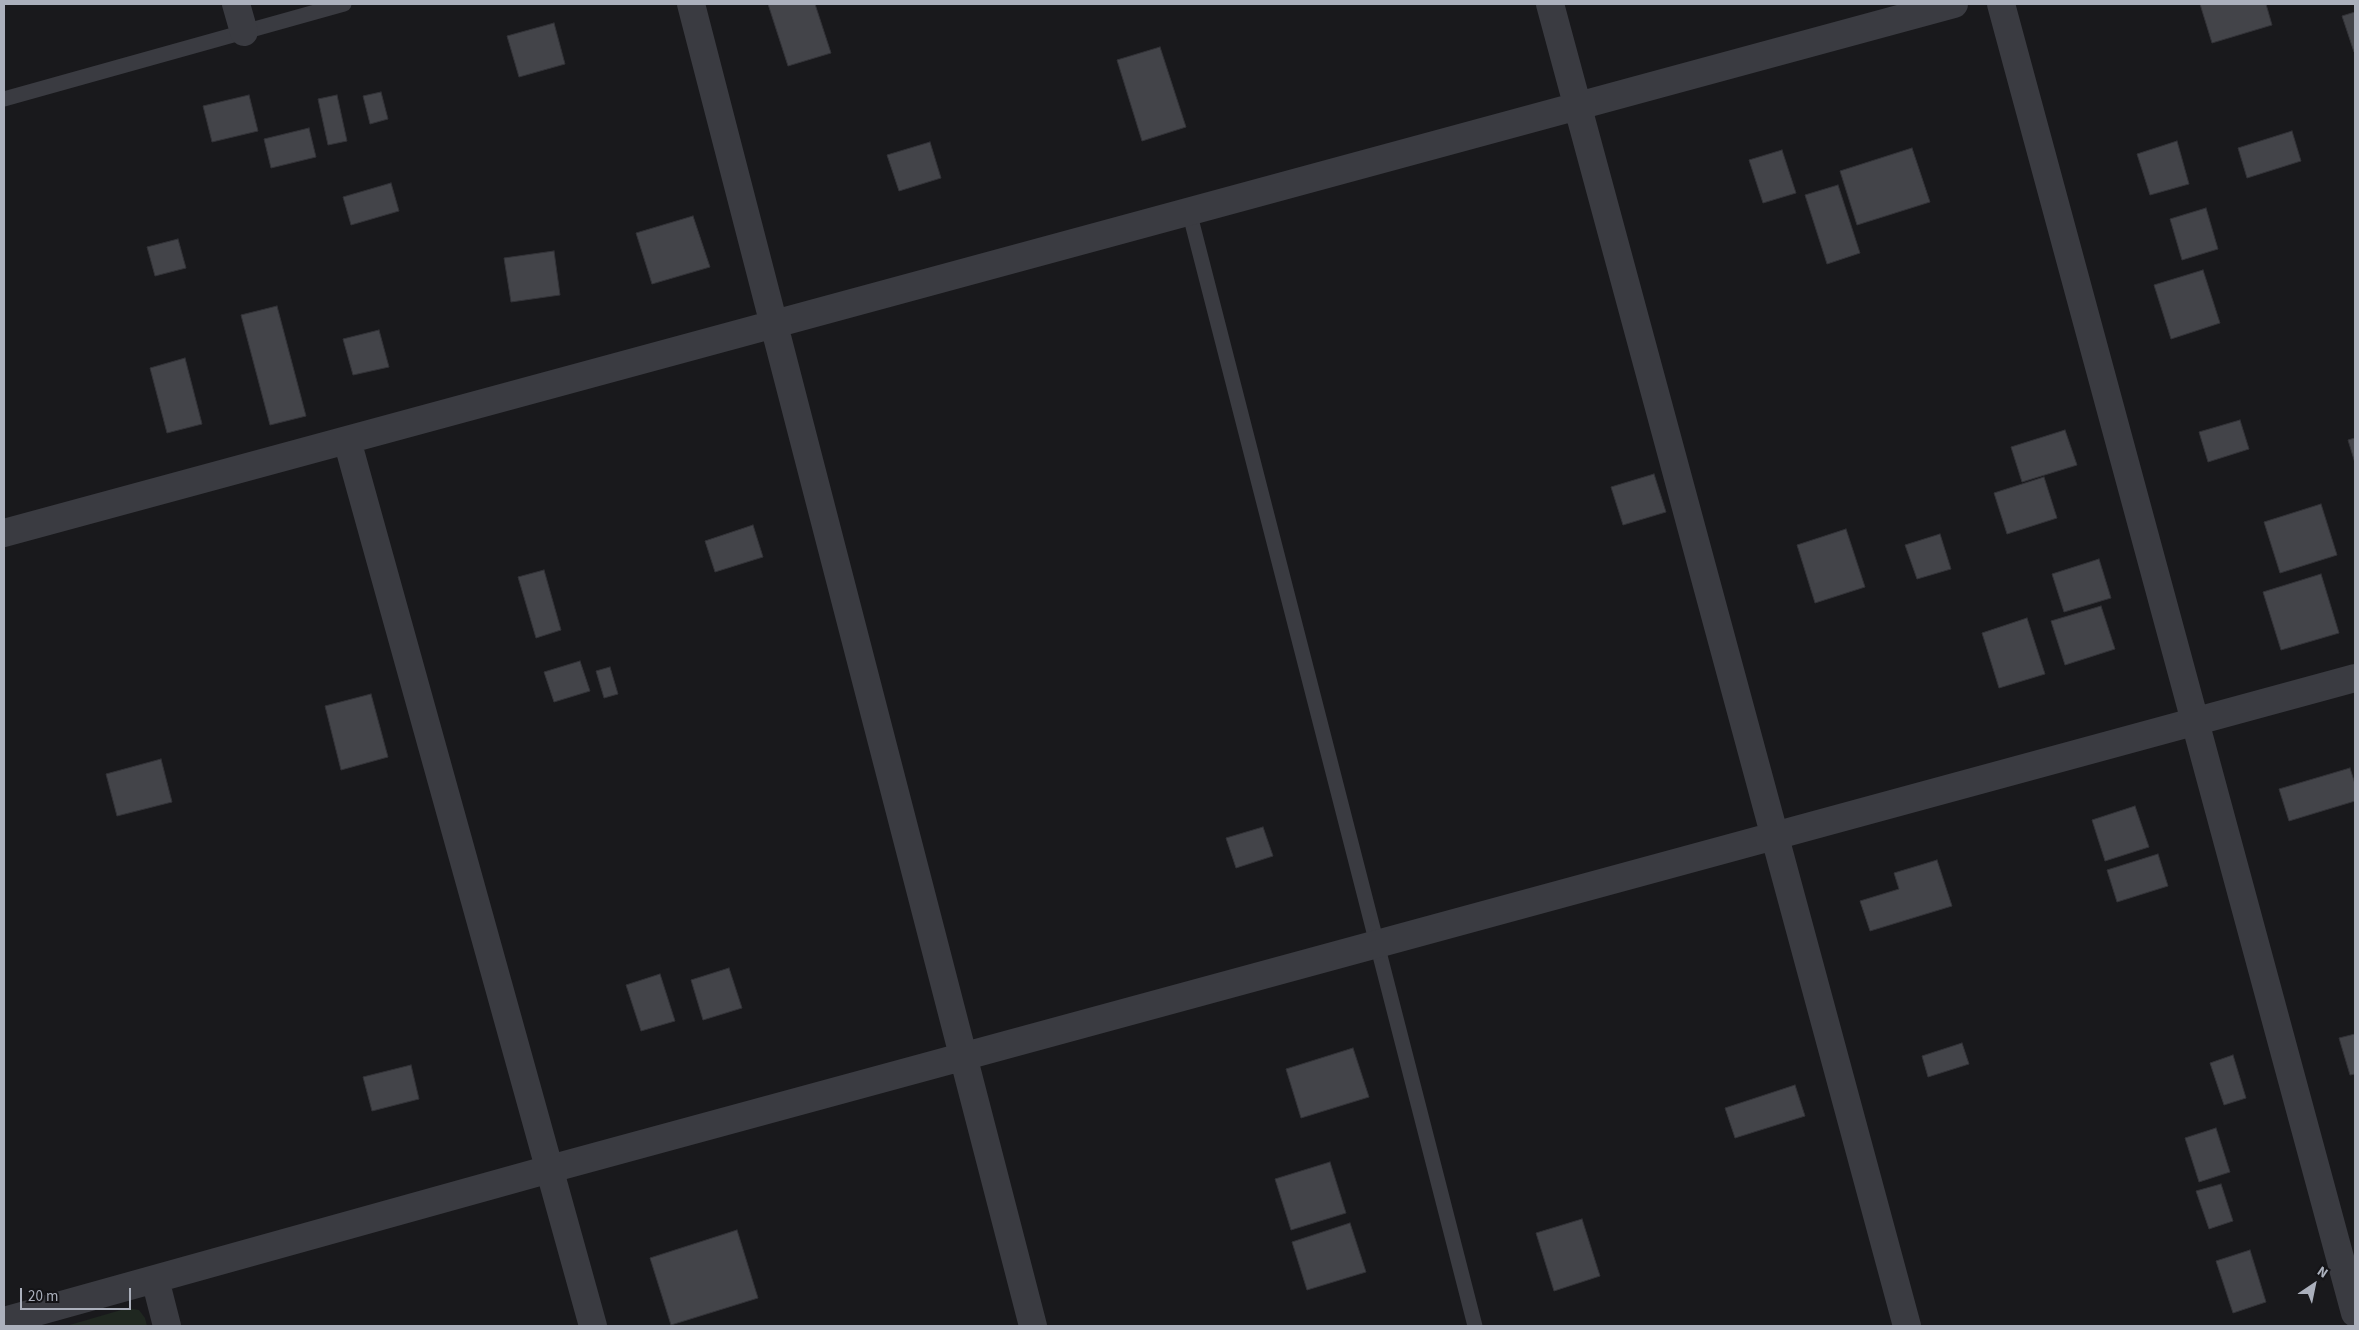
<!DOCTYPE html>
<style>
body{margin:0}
#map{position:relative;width:2359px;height:1330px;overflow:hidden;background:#19191c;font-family:"Source Sans 3",sans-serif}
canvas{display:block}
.frame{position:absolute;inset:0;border:5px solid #abb0bc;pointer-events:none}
.north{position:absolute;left:2289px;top:1260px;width:50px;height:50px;-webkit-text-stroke:4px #141417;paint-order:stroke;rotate:34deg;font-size:14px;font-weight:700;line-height:20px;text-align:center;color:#abb0bc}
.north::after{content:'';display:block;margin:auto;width:18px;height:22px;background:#abb0bc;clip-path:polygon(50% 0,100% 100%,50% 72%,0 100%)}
.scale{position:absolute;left:20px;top:1288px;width:111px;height:22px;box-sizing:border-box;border:2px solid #abb0bc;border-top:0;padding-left:6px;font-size:15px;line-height:18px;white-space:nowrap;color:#abb0bc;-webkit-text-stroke:4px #141417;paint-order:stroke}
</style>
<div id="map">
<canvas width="2359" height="1330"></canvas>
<div class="frame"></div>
<div class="north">N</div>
<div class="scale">20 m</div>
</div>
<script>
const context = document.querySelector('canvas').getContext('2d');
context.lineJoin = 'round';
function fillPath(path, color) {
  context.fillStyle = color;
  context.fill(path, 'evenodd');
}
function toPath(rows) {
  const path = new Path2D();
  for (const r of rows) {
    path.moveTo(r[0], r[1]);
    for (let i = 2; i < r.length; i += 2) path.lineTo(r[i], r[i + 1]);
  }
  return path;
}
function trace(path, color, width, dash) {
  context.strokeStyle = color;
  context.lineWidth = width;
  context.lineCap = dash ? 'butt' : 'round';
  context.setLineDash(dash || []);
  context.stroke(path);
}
const green = toPath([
 [128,1308,139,1310,145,1318,147,1326,66,1326]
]);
const building = toPath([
 [768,4,815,4,831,53,788,66,768,4],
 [2200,4,2266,4,2272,25,2212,43,2200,4],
 [2355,12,2355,52,2354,52,2342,16,2355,12],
 [554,23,565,64,519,77,507,36,554,23],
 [1160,47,1186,127,1142,141,1117,60,1160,47],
 [381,92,388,119,370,124,363,96,381,92],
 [249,95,258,131,212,142,203,106,249,95],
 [337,95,347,141,328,145,318,99,337,95],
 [309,128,316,157,271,168,264,139,309,128],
 [2292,131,2301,161,2247,178,2238,148,2292,131],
 [2177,141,2189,184,2150,195,2137,154,2177,141],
 [930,142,941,178,899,191,887,155,930,142],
 [1912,148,1930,202,1857,225,1840,171,1912,148],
 [1782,150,1796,193,1763,203,1749,160,1782,150],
 [391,183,399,211,351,225,343,197,391,183],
 [1838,185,1860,253,1827,264,1805,195,1838,185],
 [2206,208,2218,249,2182,260,2170,219,2206,208],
 [693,216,710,267,652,284,636,233,693,216],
 [178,239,186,268,155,276,147,247,178,239],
 [554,251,560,295,511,302,504,258,554,251],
 [2203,270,2220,323,2171,339,2154,285,2203,270],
 [277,306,306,416,270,425,241,315,277,306],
 [379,330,389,367,353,375,343,339,379,330],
 [185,358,202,424,167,433,150,368,185,358],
 [2240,420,2249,449,2208,462,2199,432,2240,420],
 [2065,430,2077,465,2022,482,2011,447,2065,430],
 [2355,438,2355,463,2348,440,2355,438],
 [1654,474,1666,512,1623,525,1611,487,1654,474],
 [2044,477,2057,518,2007,534,1994,493,2044,477],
 [2321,504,2337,555,2280,573,2264,522,2321,504],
 [753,525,763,557,715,572,705,541,753,525],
 [1846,529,1865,587,1815,603,1797,545,1846,529],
 [1940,534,1951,569,1917,579,1905,545,1940,534],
 [2099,559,2111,598,2064,612,2052,574,2099,559],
 [544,570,561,630,536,638,518,577,544,570],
 [2321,574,2339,633,2281,650,2263,592,2321,574],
 [2101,606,2115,649,2065,665,2051,621,2101,606],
 [2027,618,2045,674,1999,688,1982,633,2027,618],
 [580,661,590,691,554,702,544,672,580,661],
 [610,667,618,694,604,698,596,671,610,667],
 [371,694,388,757,341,770,325,706,371,694],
 [161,759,172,802,117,816,106,774,161,759],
 [2350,768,2355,784,2355,801,2289,821,2279,789,2350,768],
 [2135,806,2149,847,2105,861,2092,820,2135,806],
 [1263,827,1273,856,1236,868,1226,838,1263,827],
 [2158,854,2168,886,2117,902,2107,870,2158,854],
 [1937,860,1952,906,1870,931,1860,901,1899,889,1894,873,1937,860],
 [729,968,742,1008,703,1020,691,980,729,968],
 [660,974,675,1021,641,1031,626,985,660,974],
 [2355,1034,2355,1074,2350,1075,2339,1038,2355,1034],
 [1962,1043,1969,1064,1928,1077,1922,1056,1962,1043],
 [1353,1048,1369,1097,1301,1118,1286,1069,1353,1048],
 [2233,1055,2246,1098,2224,1105,2210,1063,2233,1055],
 [411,1065,419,1099,372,1111,363,1077,411,1065],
 [1795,1085,1805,1116,1735,1138,1725,1108,1795,1085],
 [2216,1128,2230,1172,2199,1182,2185,1138,2216,1128],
 [1330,1162,1346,1213,1291,1230,1275,1179,1330,1162],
 [2221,1184,2233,1221,2209,1229,2196,1191,2221,1184],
 [1582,1219,1600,1276,1554,1291,1536,1233,1582,1219],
 [1350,1223,1366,1272,1307,1290,1292,1242,1350,1223],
 [737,1230,758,1298,671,1325,650,1258,737,1230],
 [2250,1250,2266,1302,2233,1313,2216,1261,2250,1250]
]);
const service = toPath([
 [4,99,344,4],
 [1189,211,1475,1326]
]);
const minor = toPath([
 [236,4,244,32],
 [691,4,1033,1326],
 [1550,4,1907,1326],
 [2001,4,2355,1313],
 [347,440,593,1326],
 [4,533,1954,4],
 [155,1279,167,1326],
 [4,1321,550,1169,2355,678]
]);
fillPath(green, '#1f2720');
fillPath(building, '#434449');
trace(building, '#333338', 1);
trace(service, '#3a3b41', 15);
trace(minor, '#3a3b41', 28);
</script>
